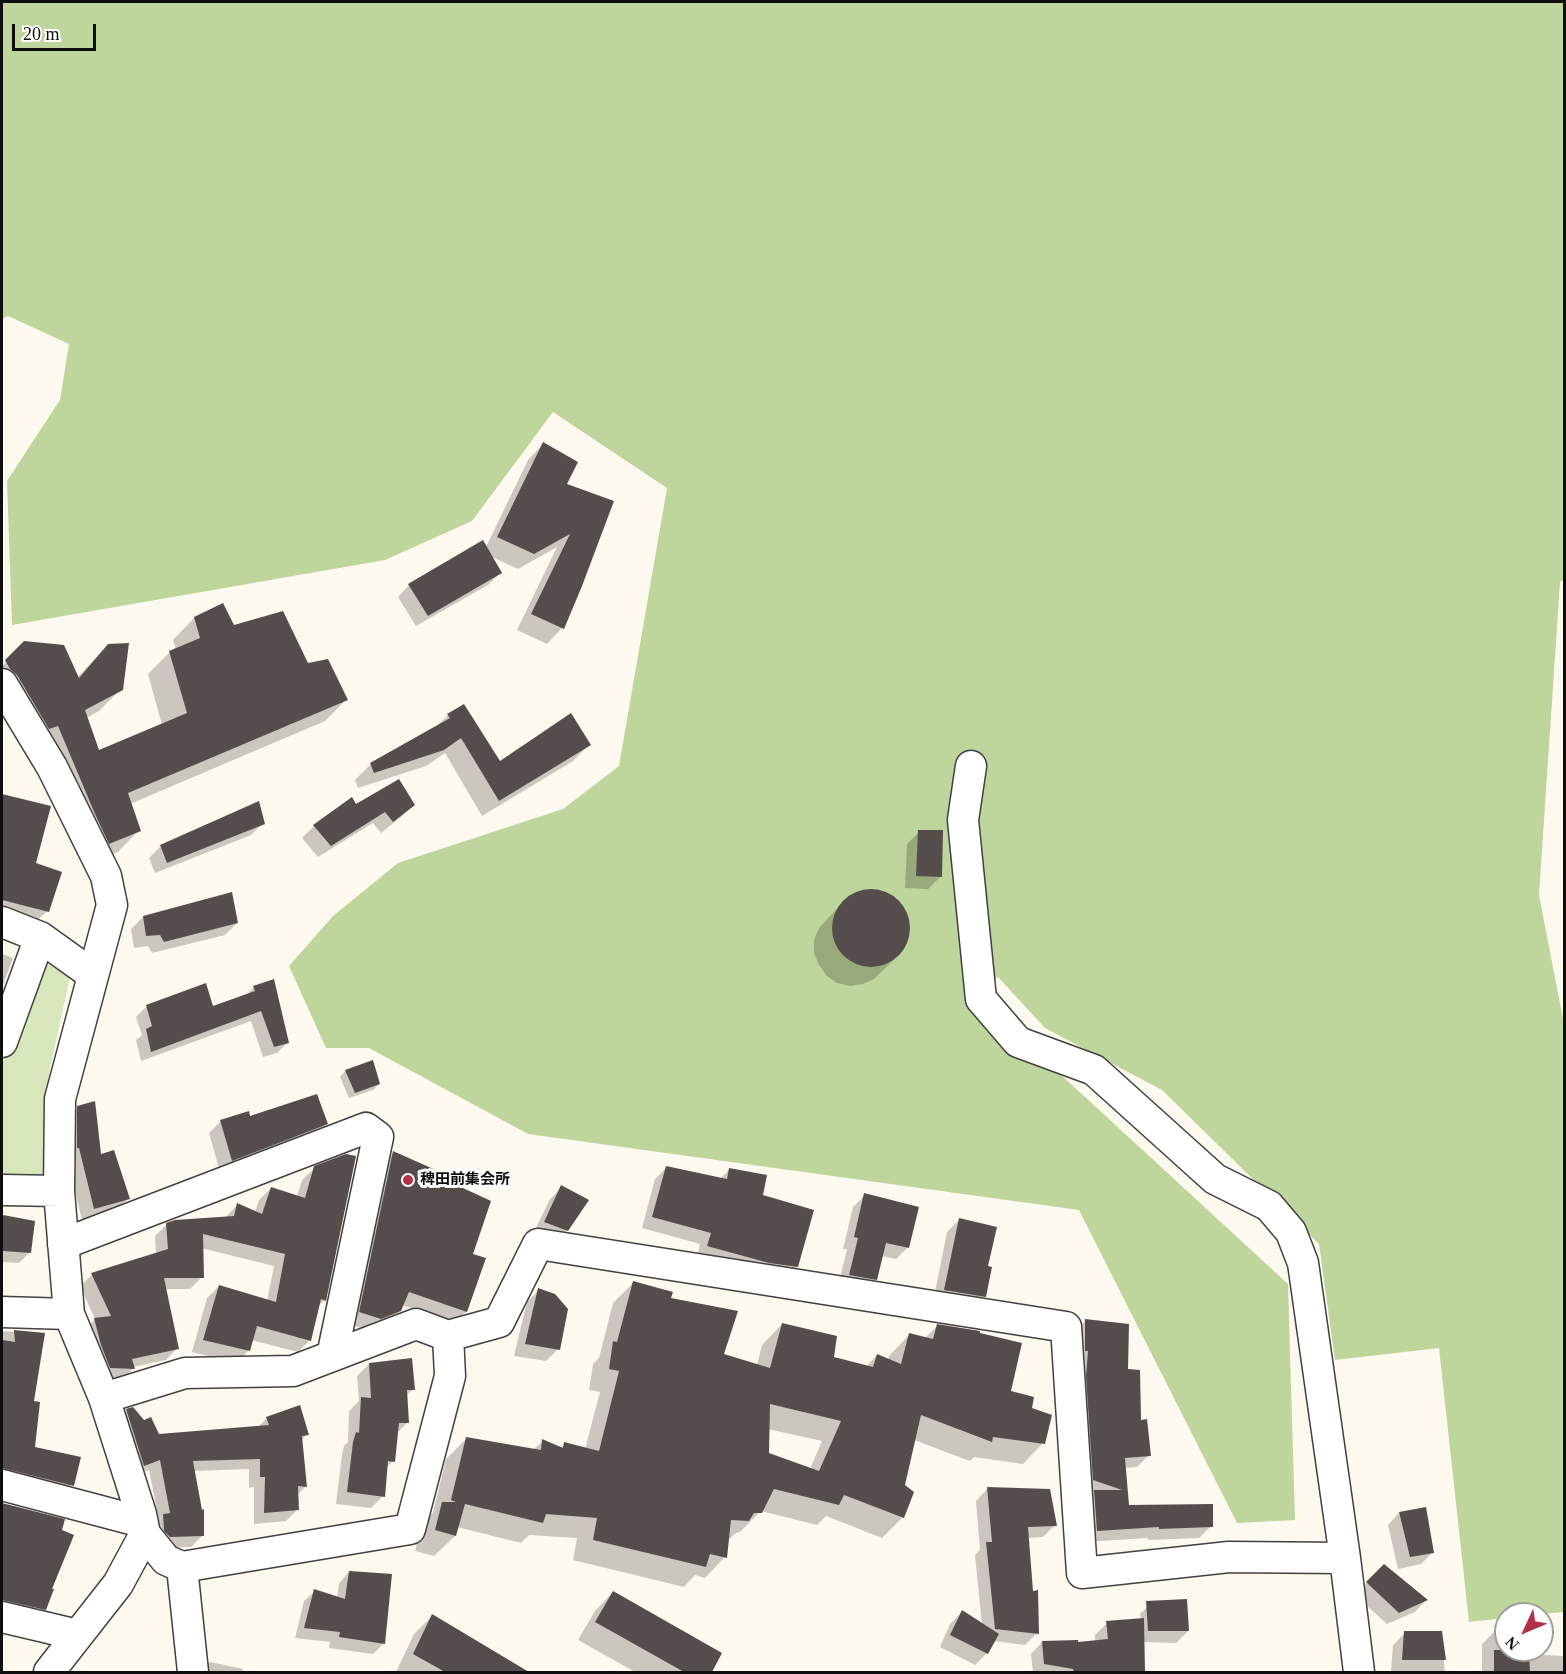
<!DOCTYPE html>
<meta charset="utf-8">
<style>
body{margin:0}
#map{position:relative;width:1566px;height:1674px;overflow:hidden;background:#fef9ef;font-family:"Times New Roman",serif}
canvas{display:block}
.frame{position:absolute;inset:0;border:3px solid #0e0e0e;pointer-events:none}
.north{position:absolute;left:1494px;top:1602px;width:60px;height:60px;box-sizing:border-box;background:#fff;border:2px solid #9f9f9f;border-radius:50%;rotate:226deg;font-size:16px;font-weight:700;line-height:24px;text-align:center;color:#0e0e0e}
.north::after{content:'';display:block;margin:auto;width:21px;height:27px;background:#b3304a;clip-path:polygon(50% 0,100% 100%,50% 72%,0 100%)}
.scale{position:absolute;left:12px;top:24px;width:84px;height:27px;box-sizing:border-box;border:3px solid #0e0e0e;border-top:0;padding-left:8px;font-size:18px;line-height:21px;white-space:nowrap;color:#0e0e0e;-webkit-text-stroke:4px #fff;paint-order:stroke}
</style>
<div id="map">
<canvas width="1566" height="1674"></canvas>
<div class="frame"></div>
<div class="north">N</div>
<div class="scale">20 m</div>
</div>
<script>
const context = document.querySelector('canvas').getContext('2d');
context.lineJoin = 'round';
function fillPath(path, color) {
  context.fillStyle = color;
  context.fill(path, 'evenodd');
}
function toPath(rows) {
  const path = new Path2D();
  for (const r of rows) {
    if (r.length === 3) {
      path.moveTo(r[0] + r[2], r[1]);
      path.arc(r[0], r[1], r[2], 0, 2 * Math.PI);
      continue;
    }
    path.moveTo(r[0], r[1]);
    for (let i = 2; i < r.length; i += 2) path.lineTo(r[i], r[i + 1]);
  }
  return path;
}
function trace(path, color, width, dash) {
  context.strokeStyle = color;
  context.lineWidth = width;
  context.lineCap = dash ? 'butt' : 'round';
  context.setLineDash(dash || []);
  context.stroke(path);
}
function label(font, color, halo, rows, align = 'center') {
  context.font = font + ' "Times New Roman","Noto Sans JP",serif';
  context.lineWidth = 6;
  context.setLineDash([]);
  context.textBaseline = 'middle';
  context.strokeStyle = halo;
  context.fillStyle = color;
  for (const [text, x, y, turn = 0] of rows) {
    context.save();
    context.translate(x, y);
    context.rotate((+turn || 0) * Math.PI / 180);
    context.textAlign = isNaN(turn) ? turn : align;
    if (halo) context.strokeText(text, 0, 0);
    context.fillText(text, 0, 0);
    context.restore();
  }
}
const green = toPath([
 [39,959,70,977,49,1073,46,1114,52,1165,41,1179,2,1179,2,1065]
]);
const forest = toPath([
 [2,2,1564,2,1564,579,1560,582,1539,895,1564,1024,1564,1612,1541,1614,1506,1614,1506,1618,1469,1622,1439,1348,1335,1360,1319,1244,1162,1090,1045,1028,998,977,965,993,1000,1046,1058,1072,1288,1284,1295,1520,1237,1523,1079,1210,528,1134,369,1048,326,1048,289,966,333,916,398,863,563,809,619,766,667,488,553,412,472,521,385,560,12,625,7,481,60,400,69,344,8,316,2,319]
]);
const shadow = toPath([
 [543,444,565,485,580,586,562,628,547,644,517,630,557,547,518,569,492,557,500,573,488,585,416,626,398,597,409,585,486,547,528,460],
 [194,618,233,627,307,665,346,700,325,721,130,804,139,830,118,852,87,864,73,836,2,707,2,666,25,643,77,678,108,645,121,689,99,711,86,718,99,752,162,725,148,674,169,653,176,650,173,640],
 [448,715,500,763,589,745,573,761,482,816,445,753,426,766,358,788,355,780,371,764,434,729],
 [2,796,49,807,35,864,47,911,35,923,2,914],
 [351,799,356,806,413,805,401,817,381,833,373,823,318,857,302,838,314,826],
 [263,823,251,835,155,873,149,858,161,846],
 [919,832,940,877,928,889,905,888,907,844],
 [869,891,882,892,898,900,907,916,909,929,907,941,902,952,874,979,863,984,850,986,837,983,827,976,819,965,814,953,814,940,819,928,846,899,858,893],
 [143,917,237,923,225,935,152,953,148,946,134,948,131,929],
 [2,954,13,958,2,988],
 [254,987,287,1043,277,1053,263,1057,251,1021,141,1061,136,1040,142,1035,136,1017,147,1006,212,1008,245,996],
 [372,1062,379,1084,373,1090,349,1098,340,1077,345,1071],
 [78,1107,100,1156,128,1199,116,1210,82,1220,67,1159,66,1119],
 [249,1118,326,1124,314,1136,220,1172,209,1133,221,1121],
 [393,1153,435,1176,471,1255,484,1259,466,1312,454,1323,402,1305,399,1311,387,1323,368,1330,348,1324,381,1165],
 [315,1168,325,1300,317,1307,310,1340,298,1352,251,1340,248,1351,236,1363,192,1352,207,1298,219,1286,267,1301,274,1266,201,1248,202,1277,190,1289,165,1289,177,1348,166,1360,133,1367,133,1369,122,1381,98,1379,83,1332,95,1319,80,1286,92,1275,156,1254,155,1236,167,1224,225,1218,237,1205,255,1212,259,1200,271,1188,297,1197,302,1180],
 [666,1168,720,1179,729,1170,761,1196,797,1267,786,1278,697,1257,700,1244,642,1228,655,1179],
 [562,1187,567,1230,555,1242,533,1234,550,1199],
 [865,1195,908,1247,896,1259,881,1256,875,1279,863,1291,838,1287,847,1249,843,1249,853,1207],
 [4,1217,30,1252,19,1263,2,1262,2,1219],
 [959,1220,986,1268,985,1296,973,1308,933,1302,947,1232],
 [633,1283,669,1299,722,1355,757,1365,762,1345,782,1324,832,1358,866,1367,877,1355,888,1360,889,1356,909,1335,925,1338,937,1326,1010,1392,1031,1409,1043,1443,1023,1464,974,1457,970,1461,914,1440,904,1486,903,1517,882,1538,826,1516,817,1525,761,1511,740,1532,736,1533,727,1541,725,1557,705,1578,695,1575,684,1587,573,1560,577,1538,529,1535,521,1543,457,1527,455,1536,434,1556,415,1551,422,1524,433,1513,446,1459,466,1439,533,1450,543,1441,560,1448,565,1444,585,1449,600,1392,589,1390,593,1364,599,1358,613,1303],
 [768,1429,822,1441,810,1469,767,1454],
 [539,1290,558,1349,546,1361,514,1356,527,1302],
 [1085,1321,1127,1370,1149,1455,1137,1467,1124,1468,1127,1506,1211,1526,1199,1538,1148,1540,1148,1538,1085,1542,1074,1333],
 [2,1331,44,1334,32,1402,33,1448,72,1485,60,1498,2,1483],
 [369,1364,413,1389,406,1396,407,1423,396,1434,393,1461,386,1468,383,1496,371,1508,336,1504,342,1455,344,1446,348,1442,349,1411,359,1401,357,1376],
 [127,1411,158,1436,257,1428,267,1418,307,1434,301,1441,305,1487,297,1495,297,1510,286,1521,254,1524,254,1487,249,1488,249,1469,194,1471,202,1536,191,1547,158,1548,152,1526,159,1520,149,1470,133,1476,115,1422],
 [987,1489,1055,1525,1043,1537,1027,1538,1037,1633,1025,1645,994,1641,987,1653,975,1665,940,1647,950,1624,962,1612,982,1625,975,1555,980,1550,976,1501],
 [2,1504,63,1520,50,1590,45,1609,32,1622,2,1614],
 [1399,1513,1433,1552,1421,1564,1398,1569,1388,1525],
 [1384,1566,1426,1600,1415,1612,1387,1624,1355,1595],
 [349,1572,384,1643,373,1654,329,1648,330,1642,295,1638,304,1601,315,1591,337,1598,339,1583],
 [613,1592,720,1653,710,1672,635,1672,578,1640,595,1611],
 [1152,1602,1188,1631,1176,1643,1144,1642,1140,1614],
 [432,1616,526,1672,396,1672,414,1634],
 [1131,1621,1127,1672,1033,1672,1031,1654,1042,1642,1077,1644,1095,1642,1095,1635,1107,1623],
 [1506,1630,1506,1650,1528,1650,1528,1654,1564,1656,1564,1672,1482,1672,1482,1644,1494,1632],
 [1405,1633,1441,1633,1445,1672,1391,1672,1393,1645],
 [210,1662,243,1669,242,1672,199,1672]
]);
const building = toPath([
 [543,442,578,462,567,484,614,501,582,586,564,629,531,614,570,534,534,554,497,537],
 [483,540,502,573,428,616,408,584],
 [223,603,234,625,283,611,308,663,328,659,348,700,128,793,141,831,109,844,95,814,58,726,49,729,17,675,10,669,5,660,24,641,64,645,79,678,108,644,129,643,123,690,85,710,99,750,187,713,169,651,200,638,194,617],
 [464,704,500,761,571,713,591,745,499,801,461,738,444,750,374,773,370,763,450,718,447,714],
 [399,779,415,805,393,822,385,812,331,846,313,825,352,797,356,804],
 [2,794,51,806,36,863,62,872,49,912,2,900],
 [259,801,265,824,167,863,160,845],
 [918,830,943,830,942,877,916,876],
 [871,928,39],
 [232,892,238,923,164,942,160,935,146,936,143,916],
 [274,979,289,1043,274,1047,261,1011,151,1052,146,1029,152,1026,146,1005,206,983,213,1006,255,991,253,986],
 [373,1060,380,1084,355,1093,345,1070],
 [317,1094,328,1124,232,1161,220,1120,249,1111,250,1116],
 [95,1101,101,1154,114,1150,130,1199,94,1209,79,1148,77,1148,77,1106],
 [393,1151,438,1171,437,1176,491,1201,473,1254,486,1258,467,1312,409,1292,401,1311,381,1319,359,1312],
 [346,1154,356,1156,326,1301,321,1299,311,1341,257,1326,250,1351,203,1340,219,1285,276,1302,285,1254,203,1234,204,1278,164,1278,179,1349,132,1359,135,1369,110,1368,101,1345,94,1318,111,1316,91,1273,168,1249,166,1223,175,1220,234,1216,237,1203,262,1214,271,1187,305,1198,314,1166],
 [666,1166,727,1179,729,1168,767,1175,763,1195,814,1210,798,1267,769,1263,707,1246,711,1233,652,1217],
 [561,1185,589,1200,568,1231,544,1222],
 [864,1193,919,1207,909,1248,886,1243,877,1280,849,1275,858,1238,854,1237],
 [3,1215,35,1221,31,1253,3,1251],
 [959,1218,997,1227,988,1266,992,1267,986,1297,944,1290],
 [633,1281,673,1292,671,1298,738,1311,724,1354,770,1368,782,1323,837,1336,834,1357,873,1367,877,1354,901,1364,909,1333,933,1339,937,1324,980,1331,980,1333,1022,1343,1011,1391,1034,1397,1032,1408,1052,1415,1045,1444,993,1437,992,1442,921,1415,905,1485,914,1492,904,1518,844,1495,839,1505,774,1489,762,1513,754,1513,749,1521,731,1520,727,1558,710,1554,706,1567,593,1540,597,1518,546,1514,543,1523,465,1504,456,1536,435,1530,442,1502,456,1502,451,1500,466,1437,541,1450,542,1439,563,1448,564,1442,599,1451,619,1371,609,1369,613,1341,617,1342],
 [770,1404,841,1421,819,1471,769,1453],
 [538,1288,555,1294,568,1309,560,1350,525,1344],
 [1085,1319,1129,1324,1128,1369,1140,1370,1141,1420,1147,1419,1151,1456,1125,1458,1129,1505,1213,1504,1213,1527,1159,1529,1159,1527,1097,1531,1094,1490,1122,1490,1093,1480,1086,1376,1088,1351,1085,1351],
 [14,1330,45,1333,34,1401,40,1402,35,1447,81,1457,74,1486,2,1468,2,1340,15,1342],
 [412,1358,415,1390,407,1390,409,1423,399,1423,395,1462,388,1461,385,1497,347,1492,353,1442,356,1432,359,1433,361,1397,371,1398,369,1363],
 [300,1405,309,1435,302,1436,307,1487,298,1486,299,1510,264,1513,265,1477,260,1477,260,1459,193,1461,202,1510,204,1509,204,1536,170,1537,164,1531,163,1514,170,1513,160,1460,144,1466,126,1409,133,1407,144,1420,151,1417,159,1434,269,1425,266,1417],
 [987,1487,1050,1489,1057,1526,1028,1527,1033,1591,1038,1590,1039,1634,995,1629,986,1542,992,1542],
 [2,1503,65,1519,62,1530,74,1535,52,1589,54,1589,46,1610,2,1600],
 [1426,1507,1434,1553,1410,1557,1399,1512],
 [1384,1564,1428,1600,1399,1613,1366,1582],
 [349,1571,392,1574,385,1644,339,1637,340,1632,304,1628,314,1589,345,1599],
 [613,1591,722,1653,712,1672,684,1672,595,1622],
 [1187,1599,1189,1631,1148,1631,1146,1601],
 [962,1610,999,1634,988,1654,950,1635],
 [432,1614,529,1672,445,1672,413,1654],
 [1144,1618,1145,1672,1074,1672,1073,1669,1044,1664,1042,1641,1078,1640,1078,1642,1108,1639,1106,1621],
 [1404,1631,1442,1631,1446,1660,1402,1660],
 [1494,1650,1529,1650,1530,1672,1494,1672]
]);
const minor = toPath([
 [2,684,52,767,106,876,112,905,60,1099,59,1191,69,1314,104,1398,141,1514,145,1534,166,1560,182,1567,193,1672],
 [971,766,963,820,981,999,1018,1042,1094,1070,1215,1179,1269,1206,1291,1232,1303,1263,1345,1558,1359,1672],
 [2,922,40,937,93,975],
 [2,1042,40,937],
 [2,1190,59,1191],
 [63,1244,366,1128,378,1137,332,1356],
 [2,1312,69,1314],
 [104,1398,185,1373,293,1371,416,1324,448,1336,499,1322,538,1244,1066,1327,1082,1573,1229,1557,1345,1558],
 [2,1485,142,1522],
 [182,1567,410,1529,450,1376,448,1336],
 [2,1617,78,1635],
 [49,1672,118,1584,145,1534]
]);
const markers = [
 [408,1180,6,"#b3304a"]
];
const poiNames = [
 ["稗田前集会所",420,1180]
];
fillPath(green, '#d7e6bb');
fillPath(forest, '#bed59c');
fillPath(shadow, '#0003');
fillPath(building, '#554d4b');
trace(minor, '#414141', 33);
trace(minor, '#fff', 30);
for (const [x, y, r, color] of markers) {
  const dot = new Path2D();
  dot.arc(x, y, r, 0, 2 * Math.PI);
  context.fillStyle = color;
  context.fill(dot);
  trace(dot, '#fff', 2);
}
label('bold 15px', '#0e0e0e', '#fff', poiNames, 'left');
</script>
